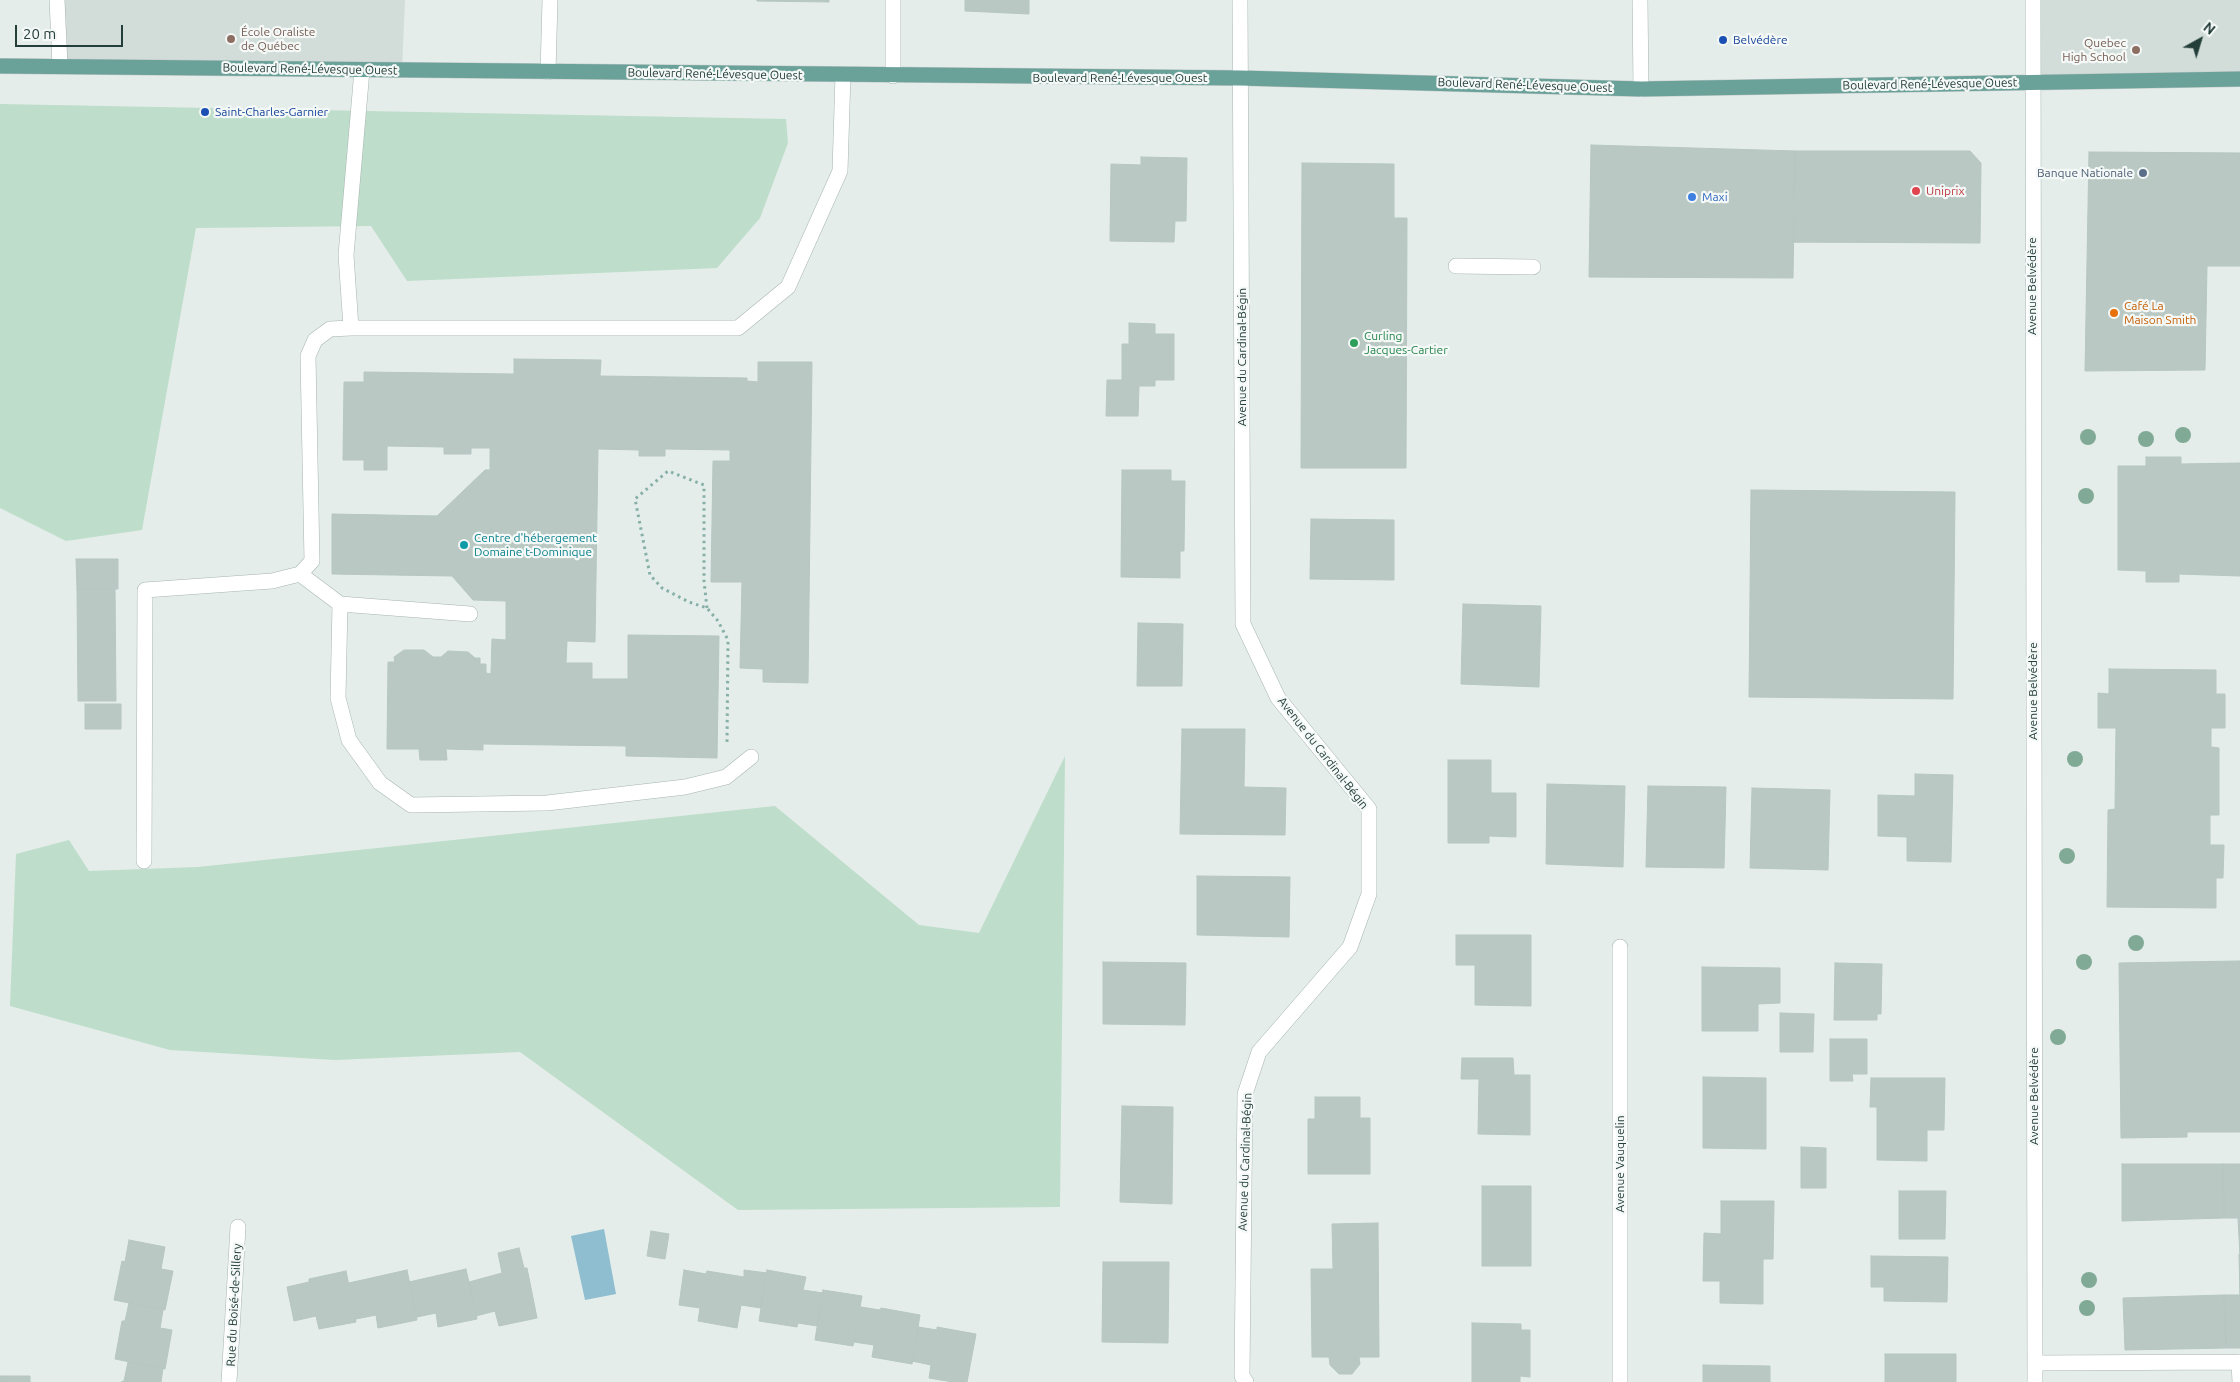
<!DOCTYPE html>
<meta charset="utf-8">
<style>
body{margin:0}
#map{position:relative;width:2240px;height:1382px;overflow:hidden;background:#e4edea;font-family:Ubuntu,sans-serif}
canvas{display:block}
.north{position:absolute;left:2175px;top:15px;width:50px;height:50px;-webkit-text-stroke:4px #f4f9f7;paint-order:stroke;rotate:39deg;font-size:14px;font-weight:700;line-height:20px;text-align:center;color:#243e3a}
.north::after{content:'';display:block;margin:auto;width:18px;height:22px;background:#243e3a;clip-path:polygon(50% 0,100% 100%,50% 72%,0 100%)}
.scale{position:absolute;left:15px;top:25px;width:108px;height:22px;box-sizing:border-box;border:2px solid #243e3a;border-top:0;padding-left:6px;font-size:15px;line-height:18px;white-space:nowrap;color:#243e3a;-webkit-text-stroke:4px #f4f9f7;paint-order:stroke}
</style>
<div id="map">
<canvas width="2240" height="1382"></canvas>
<div class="north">N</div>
<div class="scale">20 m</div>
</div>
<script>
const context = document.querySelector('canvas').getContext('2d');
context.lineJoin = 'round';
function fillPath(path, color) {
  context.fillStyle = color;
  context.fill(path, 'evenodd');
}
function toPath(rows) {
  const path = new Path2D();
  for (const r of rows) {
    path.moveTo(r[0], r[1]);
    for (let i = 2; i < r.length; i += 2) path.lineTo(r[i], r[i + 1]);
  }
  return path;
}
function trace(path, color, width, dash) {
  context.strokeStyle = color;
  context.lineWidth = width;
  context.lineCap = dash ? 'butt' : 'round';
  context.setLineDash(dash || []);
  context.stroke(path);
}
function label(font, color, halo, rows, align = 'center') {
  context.font = font + ' Ubuntu,sans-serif';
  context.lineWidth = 4.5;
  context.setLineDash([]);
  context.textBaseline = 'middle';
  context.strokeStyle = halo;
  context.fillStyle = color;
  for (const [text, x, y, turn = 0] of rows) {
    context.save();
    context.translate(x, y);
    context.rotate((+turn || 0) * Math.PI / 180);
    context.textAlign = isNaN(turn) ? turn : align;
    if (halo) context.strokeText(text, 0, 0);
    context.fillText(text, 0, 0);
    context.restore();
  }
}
const built = toPath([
 [58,0,405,0,402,70,60,65],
 [2033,0,2240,0,2240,79,2032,82]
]);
const green = toPath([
 [0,104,786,119,788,143,760,218,717,268,407,281,371,226,196,228,142,530,66,541,0,508],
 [1065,756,1060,1207,738,1210,520,1052,335,1060,170,1050,10,1006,16,854,69,840,89,871,198,867,775,806,919,925,979,933]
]);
const water = toPath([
 [604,1229,616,1294,585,1300,571,1236]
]);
const building = toPath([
 [757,0,829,0,829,2,757,1,757,0],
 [965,0,1029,0,1029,14,965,11,965,0],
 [1591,145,1795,151,1793,278,1589,277,1591,145],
 [1795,151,1970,151,1981,163,1980,243,1793,242,1795,151],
 [2089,152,2240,153,2240,266,2207,266,2205,370,2085,371,2089,152],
 [1141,157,1187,158,1186,221,1175,221,1174,242,1110,241,1111,164,1141,165,1141,157],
 [1302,163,1394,164,1394,218,1407,218,1406,468,1301,468,1302,163],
 [1129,323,1155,324,1155,334,1174,334,1174,380,1155,380,1155,386,1139,386,1138,416,1106,416,1107,380,1122,380,1122,344,1129,344,1129,323],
 [514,359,601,360,600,376,747,378,747,381,758,382,758,362,812,362,808,683,763,682,763,669,740,668,742,582,711,582,713,461,730,461,730,450,665,449,665,456,639,456,639,450,598,449,595,642,567,641,566,663,592,663,592,679,628,679,628,635,719,636,717,758,626,756,626,746,483,744,483,750,446,749,447,760,420,760,419,749,387,749,388,662,395,662,394,657,404,650,424,650,433,657,441,657,448,651,468,652,475,658,480,658,480,664,486,664,486,673,491,674,492,639,506,640,506,601,473,600,452,576,332,574,332,514,437,516,485,470,490,470,490,448,471,448,471,454,444,454,444,447,387,446,387,470,364,470,364,460,343,460,344,382,364,382,364,372,514,374,514,359],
 [2146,457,2181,457,2181,464,2240,463,2240,576,2179,574,2179,582,2146,582,2146,571,2118,570,2118,466,2146,466,2146,457],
 [1122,470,1171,470,1171,481,1185,481,1184,551,1180,551,1180,578,1121,577,1122,470],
 [1751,490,1955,492,1953,699,1749,697,1751,490],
 [1311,519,1394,520,1394,580,1310,579,1311,519],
 [76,559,118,559,118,589,77,589,76,559],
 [77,589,115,589,116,701,78,701,77,589],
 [1463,604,1541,606,1539,687,1461,684,1463,604],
 [1138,623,1183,624,1182,686,1137,686,1138,623],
 [2109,669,2216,670,2216,694,2225,694,2225,728,2211,728,2211,747,2219,748,2219,815,2210,815,2210,845,2224,845,2223,878,2216,878,2216,908,2107,907,2108,810,2115,809,2116,728,2098,728,2098,693,2109,694,2109,669],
 [85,704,121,704,121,729,85,729,85,704],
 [1182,729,1245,729,1244,787,1286,788,1285,835,1180,834,1182,729],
 [1448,760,1491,760,1491,793,1516,793,1516,837,1489,836,1489,843,1448,843,1448,760],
 [1915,774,1953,775,1951,862,1907,861,1907,837,1878,836,1878,795,1915,796,1915,774],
 [1547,784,1625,786,1623,867,1546,864,1547,784],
 [1648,786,1726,787,1724,868,1646,867,1648,786],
 [1752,788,1830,790,1828,870,1750,868,1752,788],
 [1197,876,1290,877,1289,937,1197,935,1197,876],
 [1456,935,1531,935,1531,1006,1475,1005,1475,965,1456,965,1456,935],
 [2240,961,2240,1132,2187,1132,2187,1137,2121,1138,2119,963,2240,961],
 [1103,962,1186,963,1185,1025,1103,1024,1103,962],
 [1835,963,1882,964,1881,1014,1877,1014,1877,1020,1834,1020,1835,963],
 [1702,967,1780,968,1780,1003,1758,1004,1758,1031,1702,1031,1702,967],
 [1780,1013,1814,1014,1813,1052,1780,1052,1780,1013],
 [1830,1039,1867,1039,1867,1074,1852,1074,1853,1081,1830,1081,1830,1039],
 [1462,1058,1513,1058,1514,1075,1530,1075,1530,1135,1478,1134,1479,1079,1461,1079,1462,1058],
 [1703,1077,1766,1078,1766,1149,1703,1148,1703,1077],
 [1871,1078,1945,1078,1944,1130,1927,1130,1927,1161,1877,1160,1877,1107,1870,1107,1871,1078],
 [1315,1097,1360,1097,1360,1118,1370,1118,1370,1174,1308,1174,1308,1119,1315,1119,1315,1097],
 [1122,1106,1173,1107,1172,1204,1120,1202,1122,1106],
 [1801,1147,1826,1148,1826,1188,1801,1188,1801,1147],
 [2122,1164,2223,1164,2224,1218,2122,1221,2122,1164],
 [2223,1164,2240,1164,2240,1255,2238,1218,2224,1218,2223,1164],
 [1482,1186,1531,1186,1531,1266,1482,1266,1482,1186],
 [1899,1191,1946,1191,1945,1239,1899,1239,1899,1191],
 [1721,1201,1774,1201,1773,1259,1763,1259,1763,1304,1720,1303,1720,1281,1703,1281,1704,1233,1721,1234,1721,1201],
 [1378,1223,1379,1357,1359,1357,1360,1364,1352,1374,1339,1374,1330,1365,1329,1357,1312,1357,1311,1269,1333,1269,1332,1224,1378,1223],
 [651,1231,669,1234,665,1259,647,1256,651,1231],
 [129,1240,165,1247,161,1269,173,1271,165,1310,114,1300,122,1261,125,1262,129,1240],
 [519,1248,524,1268,527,1268,537,1318,499,1326,495,1311,476,1316,469,1282,502,1273,498,1253,519,1248],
 [2239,1255,2240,1255,2240,1348,2226,1348,2224,1295,2240,1295,2239,1255],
 [1871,1256,1948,1257,1947,1302,1884,1301,1884,1287,1871,1287,1871,1256],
 [1103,1262,1169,1262,1168,1343,1102,1342,1103,1262],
 [466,1269,477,1319,438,1327,436,1313,417,1317,409,1282,466,1269],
 [407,1270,417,1320,378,1328,376,1315,356,1319,349,1283,407,1270],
 [684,1270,706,1274,707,1271,744,1277,744,1270,767,1273,761,1308,741,1305,737,1328,698,1321,700,1308,679,1305,684,1270],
 [767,1270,806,1277,803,1290,823,1293,817,1326,798,1323,797,1327,759,1321,767,1270],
 [346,1271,356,1322,319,1329,316,1316,294,1321,287,1287,309,1282,309,1279,346,1271],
 [823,1290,862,1296,853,1346,815,1340,823,1290],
 [2224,1295,2226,1348,2125,1350,2123,1298,2224,1295],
 [129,1303,163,1310,160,1328,172,1330,165,1369,115,1359,122,1321,125,1321,129,1303],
 [861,1307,880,1310,881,1308,920,1315,912,1364,872,1357,874,1345,854,1342,861,1307],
 [1472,1323,1521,1324,1521,1330,1530,1330,1530,1377,1520,1376,1520,1382,1472,1382,1472,1323],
 [918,1327,937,1330,937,1327,976,1334,967,1382,953,1382,929,1378,931,1365,912,1361,918,1327],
 [1885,1354,1956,1354,1956,1382,1885,1382,1885,1354],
 [128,1362,163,1368,161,1382,121,1382,124,1381,128,1362],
 [1703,1365,1770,1366,1770,1382,1703,1382,1703,1365],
 [0,1376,30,1376,30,1382,0,1382,0,1376]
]);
const path = toPath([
 [707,608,704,581,704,485,668,471,635,499,650,575,662,588,689,602,707,608,718,621,728,640,727,742]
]);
const minor = toPath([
 [57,0,60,65],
 [1240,0,1243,624,1278,698,1369,809,1369,894,1350,947,1259,1052,1245,1094,1242,1376,1246,1382],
 [1640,0,1641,89],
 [2033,0,2035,1382],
 [548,72,550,0],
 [893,76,893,0],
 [1456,266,1533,267],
 [351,328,346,255,362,70],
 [300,574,340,604,470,614],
 [340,604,338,698,349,740,380,783,411,805,547,803,685,787,726,777,751,757],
 [144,861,145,590,272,581,300,574,312,561,308,356,315,340,330,329,351,328,738,328,788,287,840,171,843,75],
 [1620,947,1620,1382],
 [2239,1362,2240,1382],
 [2035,1363,2240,1362],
 [229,1382,238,1227]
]);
const major = toPath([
 [0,66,1240,78,1641,89,2240,79]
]);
const trees = [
 [2183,435],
 [2088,437],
 [2146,439],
 [2086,496],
 [2075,759],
 [2067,856],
 [2136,943],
 [2084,962],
 [2058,1037],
 [2089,1280],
 [2087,1308]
];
const markers = [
 [231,39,5,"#8d6e63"],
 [1723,40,5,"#1a4fb4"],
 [2136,50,5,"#8d6e63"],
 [205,112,5,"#1a4fb4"],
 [2143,173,5,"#5c6f8a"],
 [1916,191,5,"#e0444e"],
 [1692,197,5,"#3f7fe0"],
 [2114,313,5,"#e8710a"],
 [1354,343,5,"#2e9e5b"],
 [464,545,5,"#0f9aa8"]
];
const educationNames = [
 ["École Oraliste",241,32],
 ["de Québec",241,46],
 ["Quebec",2126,43,"right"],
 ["High School",2126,57,"right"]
];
const transitNames = [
 ["Belvédère",1733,40],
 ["Saint-Charles-Garnier",215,112]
];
const streetNames = [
 ["Boulevard René-Lévesque Ouest",310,69,1],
 ["Boulevard René-Lévesque Ouest",715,74,1],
 ["Boulevard René-Lévesque Ouest",1120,78],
 ["Boulevard René-Lévesque Ouest",1930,84,-1],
 ["Boulevard René-Lévesque Ouest",1525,85,2],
 ["Avenue Belvédère",2032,286,-90],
 ["Avenue du Cardinal-Bégin",1242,357,-90],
 ["Avenue Belvédère",2033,691,-90],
 ["Avenue du Cardinal-Bégin",1323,753,52],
 ["Avenue Belvédère",2034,1096,-90],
 ["Avenue du Cardinal-Bégin",1245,1162,-88],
 ["Avenue Vauquelin",1620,1164,-90],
 ["Rue du Boisé-de-Sillery",234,1305,-87]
];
const serviceNames = [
 ["Banque Nationale",2133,173]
];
const healthNames = [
 ["Uniprix",1926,191]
];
const shopNames = [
 ["Maxi",1702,197]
];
const foodNames = [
 ["Café La",2124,306],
 ["Maison Smith",2124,320]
];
const leisureNames = [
 ["Curling",1364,336],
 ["Jacques-Cartier",1364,350]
];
const cultureNames = [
 ["Centre d'hébergement",474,538],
 ["Domaine t-Dominique",474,552]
];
fillPath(built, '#d2ddd9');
fillPath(green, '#beddca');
fillPath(water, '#8ebed0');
fillPath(building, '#b9c8c3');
trace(building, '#b6c6c2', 1);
trace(minor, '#a7b5b2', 16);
trace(major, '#c2c9c8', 16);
trace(path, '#86afa7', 3, [2.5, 4]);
trace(minor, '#fff', 15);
trace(major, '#6aa199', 15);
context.fillStyle = '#80aa96';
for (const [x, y] of trees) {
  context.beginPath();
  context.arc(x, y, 8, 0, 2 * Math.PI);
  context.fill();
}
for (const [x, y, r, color] of markers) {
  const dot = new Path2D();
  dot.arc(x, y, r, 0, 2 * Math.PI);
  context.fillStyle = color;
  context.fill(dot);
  trace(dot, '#f4f9f7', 2);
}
label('12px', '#785e54', '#f4f9f7', educationNames, 'left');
label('12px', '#164399', '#f4f9f7', transitNames, 'left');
label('12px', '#243e3a', '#f4f9f7', streetNames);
label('12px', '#4e5e75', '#f4f9f7', serviceNames, 'right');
label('12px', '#be3a42', '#f4f9f7', healthNames, 'left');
label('12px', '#366cbe', '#f4f9f7', shopNames, 'left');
label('12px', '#c56008', '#f4f9f7', foodNames, 'left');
label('12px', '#27864d', '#f4f9f7', leisureNames, 'left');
label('12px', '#0d838f', '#f4f9f7', cultureNames, 'left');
</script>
